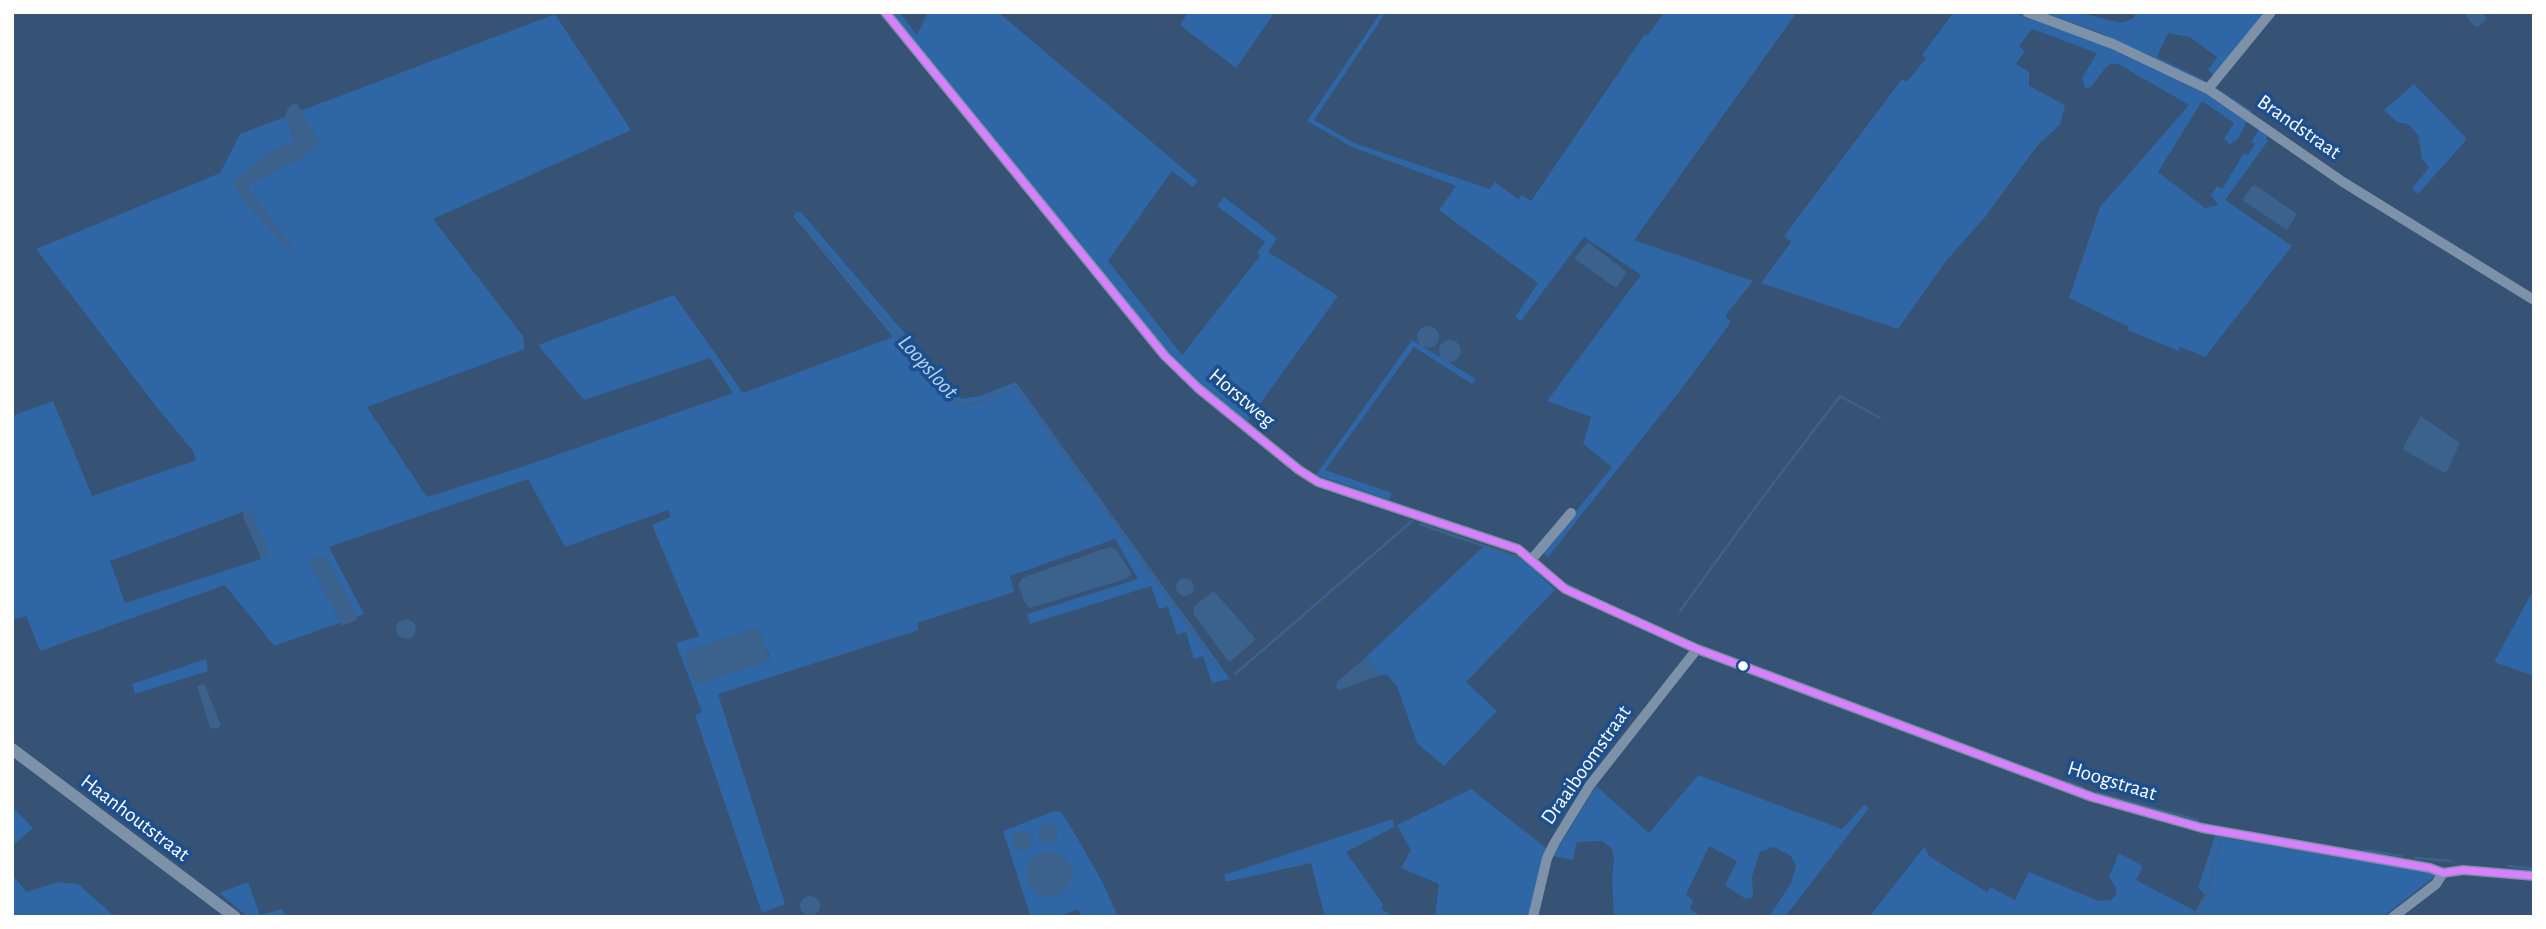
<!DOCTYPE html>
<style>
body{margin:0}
#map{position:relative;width:2546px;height:929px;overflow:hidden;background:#365274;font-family:"Alegreya Sans",sans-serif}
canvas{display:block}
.frame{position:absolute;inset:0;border:14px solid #fff;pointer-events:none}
</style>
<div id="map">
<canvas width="2546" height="929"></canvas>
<div class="frame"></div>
</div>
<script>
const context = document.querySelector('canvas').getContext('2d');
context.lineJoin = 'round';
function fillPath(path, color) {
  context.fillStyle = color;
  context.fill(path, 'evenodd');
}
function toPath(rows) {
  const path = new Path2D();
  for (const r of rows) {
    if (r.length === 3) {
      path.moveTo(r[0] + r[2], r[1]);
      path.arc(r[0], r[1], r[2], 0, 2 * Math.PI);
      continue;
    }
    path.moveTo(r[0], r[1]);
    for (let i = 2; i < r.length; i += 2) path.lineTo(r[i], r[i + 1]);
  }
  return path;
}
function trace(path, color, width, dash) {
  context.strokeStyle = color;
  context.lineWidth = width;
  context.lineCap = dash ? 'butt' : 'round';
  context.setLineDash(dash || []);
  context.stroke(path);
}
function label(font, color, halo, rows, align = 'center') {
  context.font = font + ' "Alegreya Sans",sans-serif';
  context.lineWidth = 7;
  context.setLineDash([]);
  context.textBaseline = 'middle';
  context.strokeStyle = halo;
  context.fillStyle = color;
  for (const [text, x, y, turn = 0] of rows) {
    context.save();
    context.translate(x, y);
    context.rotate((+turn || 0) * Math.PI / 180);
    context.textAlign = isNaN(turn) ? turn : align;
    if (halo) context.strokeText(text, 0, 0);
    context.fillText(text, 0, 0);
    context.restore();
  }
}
const green = toPath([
 [890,12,899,12,917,35,928,12,998,12,1198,181,1193,187,1172,171,1108,261,1182,355,1260,256,1257,253,1265,242,1217,206,1224,197,1277,238,1268,252,1338,296,1246,423,1192,378,1175,361],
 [1188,12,1275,12,1236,68,1180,25],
 [1381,12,1386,12,1314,120,1354,143,1490,189,1495,182,1518,199,1522,195,1531,201,1645,34,1648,35,1663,14,1660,12,1797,12,1634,240,1753,281,1725,316,1731,322,1682,388,1548,557,1542,553,1612,467,1583,444,1591,417,1547,401,1641,275,1584,237,1521,321,1515,317,1538,283,1439,210,1456,186,1352,147,1307,121],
 [1954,12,2012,12,2101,44,2106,35,2042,12,2076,12,2122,23,2134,18,2136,12,2266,12,2214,75,2208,70,2217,57,2190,37,2168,33,2157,57,2202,79,2252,111,2238,139,2230,144,2224,139,2234,123,2202,101,2158,172,2205,208,2218,205,2211,195,2217,186,2222,189,2244,153,2248,155,2255,144,2251,142,2259,129,2268,135,2266,139,2268,141,2225,200,2292,246,2205,357,2180,347,2178,351,2128,330,2129,327,2069,298,2100,207,2189,105,2118,64,2111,64,2106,67,2090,88,2085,88,2082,78,2097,53,2032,29,2019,46,2025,51,2016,64,2029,72,2029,86,2065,105,2060,125,2037,146,1985,217,1946,261,1898,329,1761,283,1791,242,1784,236,1902,79,1907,82,1926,58,1922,55],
 [555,14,631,130,433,219,523,336,525,349,367,407,427,497,522,467,733,393,710,358,584,400,538,345,674,295,743,393,893,337,793,216,800,211,961,399,980,396,1016,382,1230,679,1212,683,1203,656,1194,659,1186,632,1177,635,1168,607,1159,609,1151,586,1030,624,1027,614,1138,579,1115,539,1010,576,1014,592,917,623,919,630,718,694,785,904,762,913,695,715,702,712,676,643,699,636,652,525,671,517,668,510,565,547,528,479,329,547,364,614,348,620,274,646,225,585,40,651,26,616,12,620,12,416,53,401,92,496,196,460,193,451,155,405,36,249,220,173,240,134],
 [243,512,261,559,125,603,110,561],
 [757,628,770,657,686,653,687,651],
 [2414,84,2467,139,2418,194,2412,189,2429,167,2422,159,2418,135,2408,124,2397,122,2384,110],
 [1412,340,1476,379,1472,384,1414,347,1325,470,1392,493,1389,500,1316,475],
 [1485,545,1522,557,1555,590,1466,682,1497,711,1444,766,1417,743,1397,686,1386,674,1379,676,1366,657],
 [2534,589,2534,676,2494,662],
 [206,659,208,671,135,694,132,684],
 [1698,775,1842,829,1864,805,1869,808,1785,917,1769,917,1791,883,1796,866,1791,856,1774,847,1760,852,1752,876,1753,897,1746,899,1725,885,1737,861,1709,846,1686,895,1693,900,1690,909,1702,917,1614,917,1612,876,1614,861,1612,849,1602,841,1577,842,1573,860,1553,856,1596,786,1649,833],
 [1471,789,1546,848,1530,917,1435,917,1439,884,1401,868,1411,850,1397,825],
 [12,807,33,828,12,846],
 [1054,811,1061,812,1075,834,1103,883,1118,917,1081,917,1078,909,1058,917,1024,917,1030,915,1003,831],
 [1393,819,1394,827,1346,852,1380,900,1383,905,1381,909,1396,917,1325,917,1311,863,1226,882,1224,875],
 [2215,836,2434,873,2435,876,2383,917,1869,917,1925,846,1928,855,1943,865,1987,892,1990,887,2015,900,2029,872,2099,901,2111,900,2116,894,2116,888,2109,877,2119,853,2143,866,2136,880,2197,912,2206,895,2198,888],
 [12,875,27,892,58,882,78,884,115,917,12,917],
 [248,882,260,915,282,909,286,917,248,917,219,893]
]);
const water = toPath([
 [2463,12,2482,12,2487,18,2478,27,2473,25],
 [297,103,320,144,305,153,299,161,293,162,247,186,285,237,292,248,289,251,244,201,232,183,270,151,294,142,286,121,286,112,291,105],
 [2255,185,2297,214,2287,230,2242,200,2251,187],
 [1588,242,1627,272,1616,288,1576,260,1575,257],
 [1428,337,11],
 [1450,351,11],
 [2421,416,2460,443,2448,470,2444,473,2404,450,2404,445],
 [247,509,251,510,268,549,270,554,265,558,261,557,243,517,243,511],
 [1109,547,1116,549,1130,571,1132,574,1126,579,1030,608,1025,603,1018,585,1022,578],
 [325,555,356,613,357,620,342,626,310,564,314,558],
 [1185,587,9],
 [1214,591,1256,639,1231,661,1228,661,1193,613,1194,606],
 [406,629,10],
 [757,628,760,631,770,660,698,685,694,682,685,656,687,651],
 [1366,657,1379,676,1339,690,1336,688,1337,682],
 [202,684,205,685,221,725,216,729,210,728,197,686],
 [1048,833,10],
 [1022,841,10],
 [1049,874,23],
 [810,906,10]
]);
const stream = toPath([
 [796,212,804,226,954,400,960,406,967,406,1016,387,1097,498],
 [1101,503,1220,671],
 [1420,524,1522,559],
 [1566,584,1579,590],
 [1680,611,1763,497,1840,396,1880,418],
 [1235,674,1412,521],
 [2068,782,2083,788],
 [2097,793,2198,820],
 [2364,850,2402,856],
 [2416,858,2452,861],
 [2508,866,2534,869],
 [2194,917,2207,892,2220,840]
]);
const minor = toPath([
 [885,12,1165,356,1198,388,1299,470,1318,482,1518,549,1565,589,1697,649,2092,797,2202,828,2430,868,2443,873,2463,870,2534,876],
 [2027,12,2113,44,2208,89,2343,182,2534,300],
 [2208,89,2271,12],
 [1532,559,1571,513],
 [1533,917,1547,858,1555,842,1590,785,1697,649],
 [2393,917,2436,884,2443,873]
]);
const tertiary = toPath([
 [12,749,235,917]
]);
const bus1 = toPath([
 [885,12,1165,356,1198,388,1299,470,1318,482,1518,549,1565,589,1697,649,2092,797,2202,828,2430,868,2443,873,2463,870,2534,876]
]);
const markers = [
 [1743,666,6,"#fff"]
];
const streetNames = [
 ["Brandstraat",2299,127,35],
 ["Horstweg",1242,398,40],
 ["Draaiboomstraat",1586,765,-55],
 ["Hoogstraat",2112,781,17],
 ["Haanhoutstraat",135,818,37]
];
const waterNames = [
 ["Loopsloot",928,367,48]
];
fillPath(green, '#2f66a5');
fillPath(water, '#3b618d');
trace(stream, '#3b618d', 2.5);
trace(minor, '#7d92a8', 10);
trace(tertiary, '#7d92a8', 12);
trace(bus1, '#d880ff', 7);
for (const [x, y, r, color] of markers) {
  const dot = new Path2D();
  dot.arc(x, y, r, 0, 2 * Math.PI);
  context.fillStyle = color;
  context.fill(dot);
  trace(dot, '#1b4f8f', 2.5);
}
label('21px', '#fff', '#1b4f8f', streetNames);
label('italic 23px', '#b5d3f5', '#1b4f8f', waterNames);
</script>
